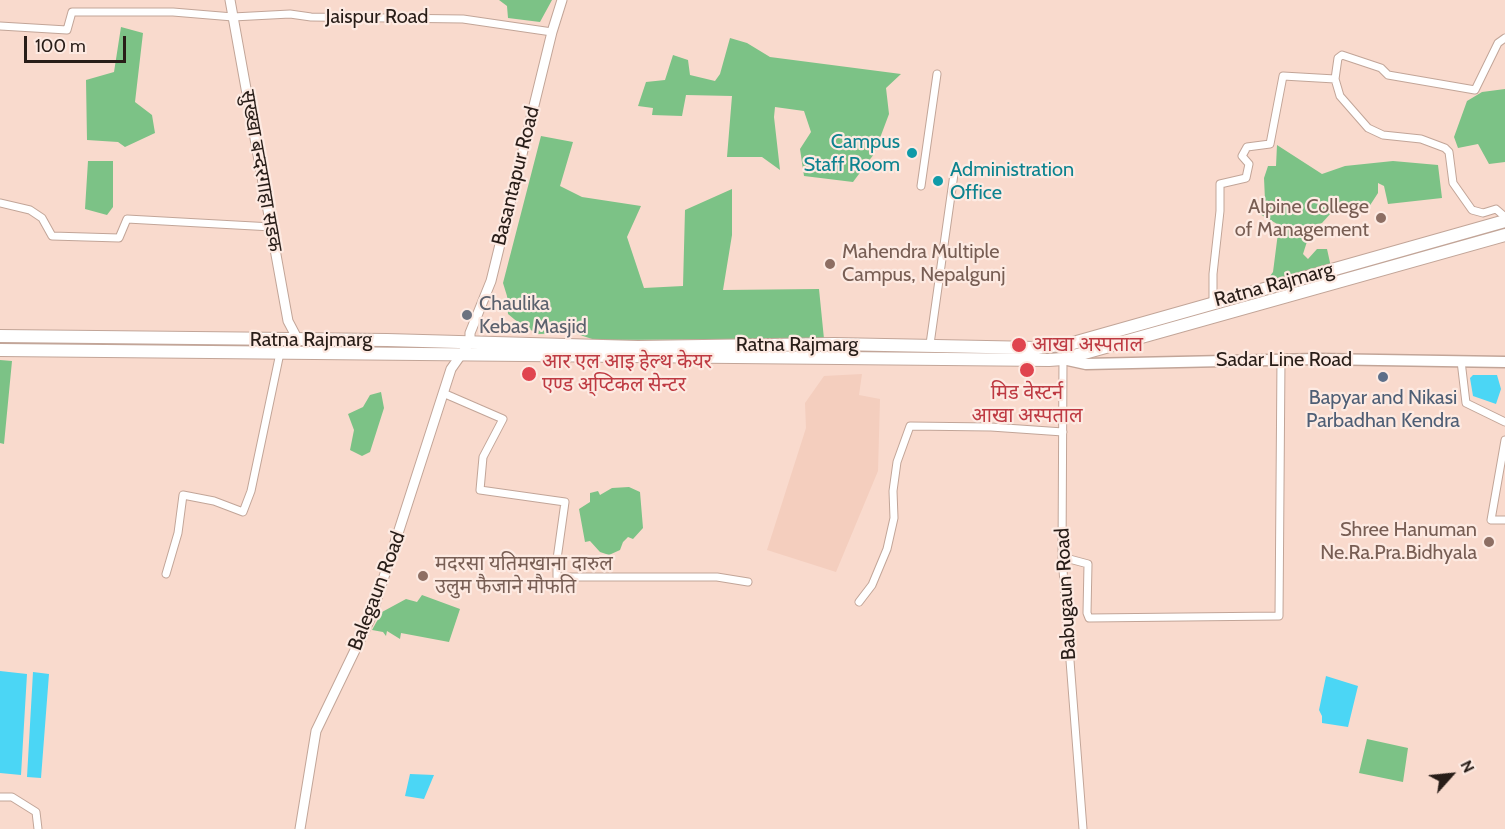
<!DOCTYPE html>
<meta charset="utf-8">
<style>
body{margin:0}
#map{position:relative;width:1505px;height:829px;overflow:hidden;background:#f9dacd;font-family:Cabin,sans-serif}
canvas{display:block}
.north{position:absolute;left:1421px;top:745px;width:60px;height:60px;-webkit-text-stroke:4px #fdeae2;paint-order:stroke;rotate:63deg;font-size:16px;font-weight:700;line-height:24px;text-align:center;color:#281d18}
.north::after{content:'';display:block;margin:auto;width:21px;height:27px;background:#281d18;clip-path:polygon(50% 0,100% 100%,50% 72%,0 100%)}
.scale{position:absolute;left:24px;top:36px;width:102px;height:27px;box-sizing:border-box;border:3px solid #281d18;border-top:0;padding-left:8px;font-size:18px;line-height:21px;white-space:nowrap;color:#281d18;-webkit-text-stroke:4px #fdeae2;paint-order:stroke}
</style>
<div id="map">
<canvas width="1505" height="829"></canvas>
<div class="north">N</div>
<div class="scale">100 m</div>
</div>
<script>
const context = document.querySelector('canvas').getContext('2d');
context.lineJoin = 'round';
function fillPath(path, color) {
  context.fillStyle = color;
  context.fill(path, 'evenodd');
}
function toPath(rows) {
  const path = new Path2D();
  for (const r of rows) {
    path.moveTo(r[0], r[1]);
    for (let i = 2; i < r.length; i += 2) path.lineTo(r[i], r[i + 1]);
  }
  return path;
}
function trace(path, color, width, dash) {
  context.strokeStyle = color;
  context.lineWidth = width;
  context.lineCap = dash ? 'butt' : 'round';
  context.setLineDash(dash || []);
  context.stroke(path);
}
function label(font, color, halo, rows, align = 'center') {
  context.font = font + ' Cabin,"Noto Sans Devanagari",sans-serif';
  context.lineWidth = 4.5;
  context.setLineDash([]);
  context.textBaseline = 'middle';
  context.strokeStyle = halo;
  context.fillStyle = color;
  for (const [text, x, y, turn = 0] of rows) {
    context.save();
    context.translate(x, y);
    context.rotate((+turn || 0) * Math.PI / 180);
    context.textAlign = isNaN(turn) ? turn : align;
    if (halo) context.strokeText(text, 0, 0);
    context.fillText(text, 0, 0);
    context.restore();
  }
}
const built = toPath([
 [862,374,859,395,880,399,878,471,836,572,767,550,806,428,805,403,824,376]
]);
const green = toPath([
 [499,0,552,0,540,22,508,18,507,6],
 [121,27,143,33,135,102,152,115,155,133,125,147,118,142,87,140,86,80,114,72],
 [730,38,747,43,770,57,901,74,886,88,889,114,874,154,853,182,804,176,800,149,811,132,804,111,775,107,774,117,780,170,762,157,727,157,732,96,686,95,682,116,652,115,653,108,638,106,646,82,665,80,673,55,688,60,690,75,715,81,720,74],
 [1505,89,1505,162,1489,164,1478,144,1458,148,1454,137,1467,101,1482,92],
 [541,136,573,142,560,186,582,197,641,206,627,237,644,288,683,286,685,210,732,189,732,235,723,290,819,289,824,339,595,340,574,333,538,334,520,324,508,314,507,296,503,283],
 [1277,145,1322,174,1345,166,1393,161,1438,165,1442,198,1388,204,1384,186,1378,183,1378,193,1367,210,1331,213,1322,223,1312,226,1303,254,1308,259,1317,249,1327,249,1331,267,1264,284,1273,272,1279,225,1258,213,1265,200,1264,178,1268,166,1276,166],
 [88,161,113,161,113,207,107,215,85,209],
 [0,360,12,361,4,444,0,443],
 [381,392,384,408,370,452,362,456,350,450,354,430,348,414,363,407,370,395],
 [629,487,640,492,643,528,633,539,628,537,623,542,620,550,609,555,600,552,590,541,585,542,579,509,590,502,590,493,598,491,600,495,612,488],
 [422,595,460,609,449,642,401,633,400,639,387,631,386,636,383,632,372,630,382,612,406,599,417,602],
 [1367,739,1408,748,1403,782,1359,773]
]);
const water = toPath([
 [1473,375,1497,375,1501,389,1496,404,1473,396,1470,378],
 [0,671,27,674,21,775,0,773],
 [33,672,49,674,41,778,27,777],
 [1326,676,1358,686,1348,727,1322,723,1322,716,1319,710],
 [410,774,434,775,424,799,405,796]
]);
const street = toPath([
 [0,26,67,30,72,12,173,12,233,17,290,14,311,17,463,19,552,32],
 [1335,79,1340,96,1368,128,1383,135,1421,139,1445,148,1449,152,1453,183,1472,210,1483,213,1496,209,1505,217],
 [921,186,937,74],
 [0,203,30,210,42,218,52,236,119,238,127,219,272,227],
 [1218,300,1213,299,1213,274,1220,211,1220,184,1246,178,1249,164,1242,156,1247,147,1270,144,1283,76,1335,79,1338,58,1342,55,1381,68,1388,75,1475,90,1498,43,1505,38],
 [932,344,930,344,954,174],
 [1063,359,1062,557,1083,829],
 [1461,361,1466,403,1505,422],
 [443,393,503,419,483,457,480,490,565,502,557,559,557,577,717,577,748,582],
 [1505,440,1491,520,1505,520],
 [1062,557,1088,564,1087,613,1089,618,1279,616,1281,359],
 [166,574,178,533,183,495,214,501,243,512,251,491,280,353],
 [859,602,872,585,887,549,894,518,893,491,897,462,910,426,991,427,1063,432],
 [0,797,12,797,36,812,38,829]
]);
const secondary = toPath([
 [230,0,288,321,298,340],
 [300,829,316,731,371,617,451,369,470,342,470,333,491,281,552,32,562,0]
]);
const primary = toPath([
 [1063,359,1086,364,1317,359,1505,362]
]);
const highway = toPath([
 [0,336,387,340,638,347,834,344,1037,348,1073,343,1505,221],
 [0,350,1049,360,1063,359,1505,235]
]);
const markers = [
 [912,153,6,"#0f9aa8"],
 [938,181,6,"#0f9aa8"],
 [1381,218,6,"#8d6e63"],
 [830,264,6,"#8d6e63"],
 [467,315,6,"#6b7280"],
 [1019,345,8,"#e0444e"],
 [1027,370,8,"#e0444e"],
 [529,374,8,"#e0444e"],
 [1383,377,6,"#5c6f8a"],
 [1489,542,6,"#8d6e63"],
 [423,576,6,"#8d6e63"]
];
const streetNames = [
 ["Jaispur Road",377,17],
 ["सुख्खा बन्दरगाहा सडक",261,171,80],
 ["Basantapur Road",516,176,-76],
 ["Ratna Rajmarg",1274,285,-15],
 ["Ratna Rajmarg",311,340],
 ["Ratna Rajmarg",797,345],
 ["Sadar Line Road",1284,360],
 ["Balegaun Road",377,591,-69],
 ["Babugaun Road",1066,594,-93]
];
const cultureNames = [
 ["Campus",900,142],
 ["Staff Room",900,165],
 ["Administration",950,170,"left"],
 ["Office",950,193,"left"]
];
const educationNames = [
 ["Alpine College",1369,207],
 ["of Management",1369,230],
 ["Mahendra Multiple",842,252,"left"],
 ["Campus, Nepalgunj",842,275,"left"],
 ["Shree Hanuman",1477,530],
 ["Ne.Ra.Pra.Bidhyala",1477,553],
 ["मदरसा यतिमखाना दारुल",435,564,"left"],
 ["उलुम फैजाने माैफति",435,587,"left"]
];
const worshipNames = [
 ["Chaulika",479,304],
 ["Kebas Masjid",479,327]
];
const healthNames = [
 ["आखा अस्पताल",1032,345],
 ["आर एल आइ हेल्थ केयर",542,362],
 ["एण्ड अ्प्टिकल सेन्टर",542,385],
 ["मिड वेस्टर्न",1027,393,"center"],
 ["आखा अस्पताल",1027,416,"center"]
];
const serviceNames = [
 ["Bapyar and Nikasi",1383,398],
 ["Parbadhan Kendra",1383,421]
];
fillPath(built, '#f4cebe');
fillPath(green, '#7cc286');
fillPath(water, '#4bd6f5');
trace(street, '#c2a598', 9);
trace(secondary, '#c2a598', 11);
trace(primary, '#c2a598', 13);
trace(highway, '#c2a598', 14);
trace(street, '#fff', 7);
trace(secondary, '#fff', 9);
trace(primary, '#fff', 10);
trace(highway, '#fff', 12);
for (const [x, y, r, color] of markers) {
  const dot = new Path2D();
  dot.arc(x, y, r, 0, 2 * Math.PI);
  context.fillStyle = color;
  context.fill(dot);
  trace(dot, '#fdeae2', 2);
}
label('20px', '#281d18', '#fdeae2', streetNames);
label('20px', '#0d838f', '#fdeae2', cultureNames, 'right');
label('20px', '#785e54', '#fdeae2', educationNames, 'right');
label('20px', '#5b616d', '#fdeae2', worshipNames, 'left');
label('20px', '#be3a42', '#fdeae2', healthNames, 'left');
label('20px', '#4e5e75', '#fdeae2', serviceNames);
</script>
